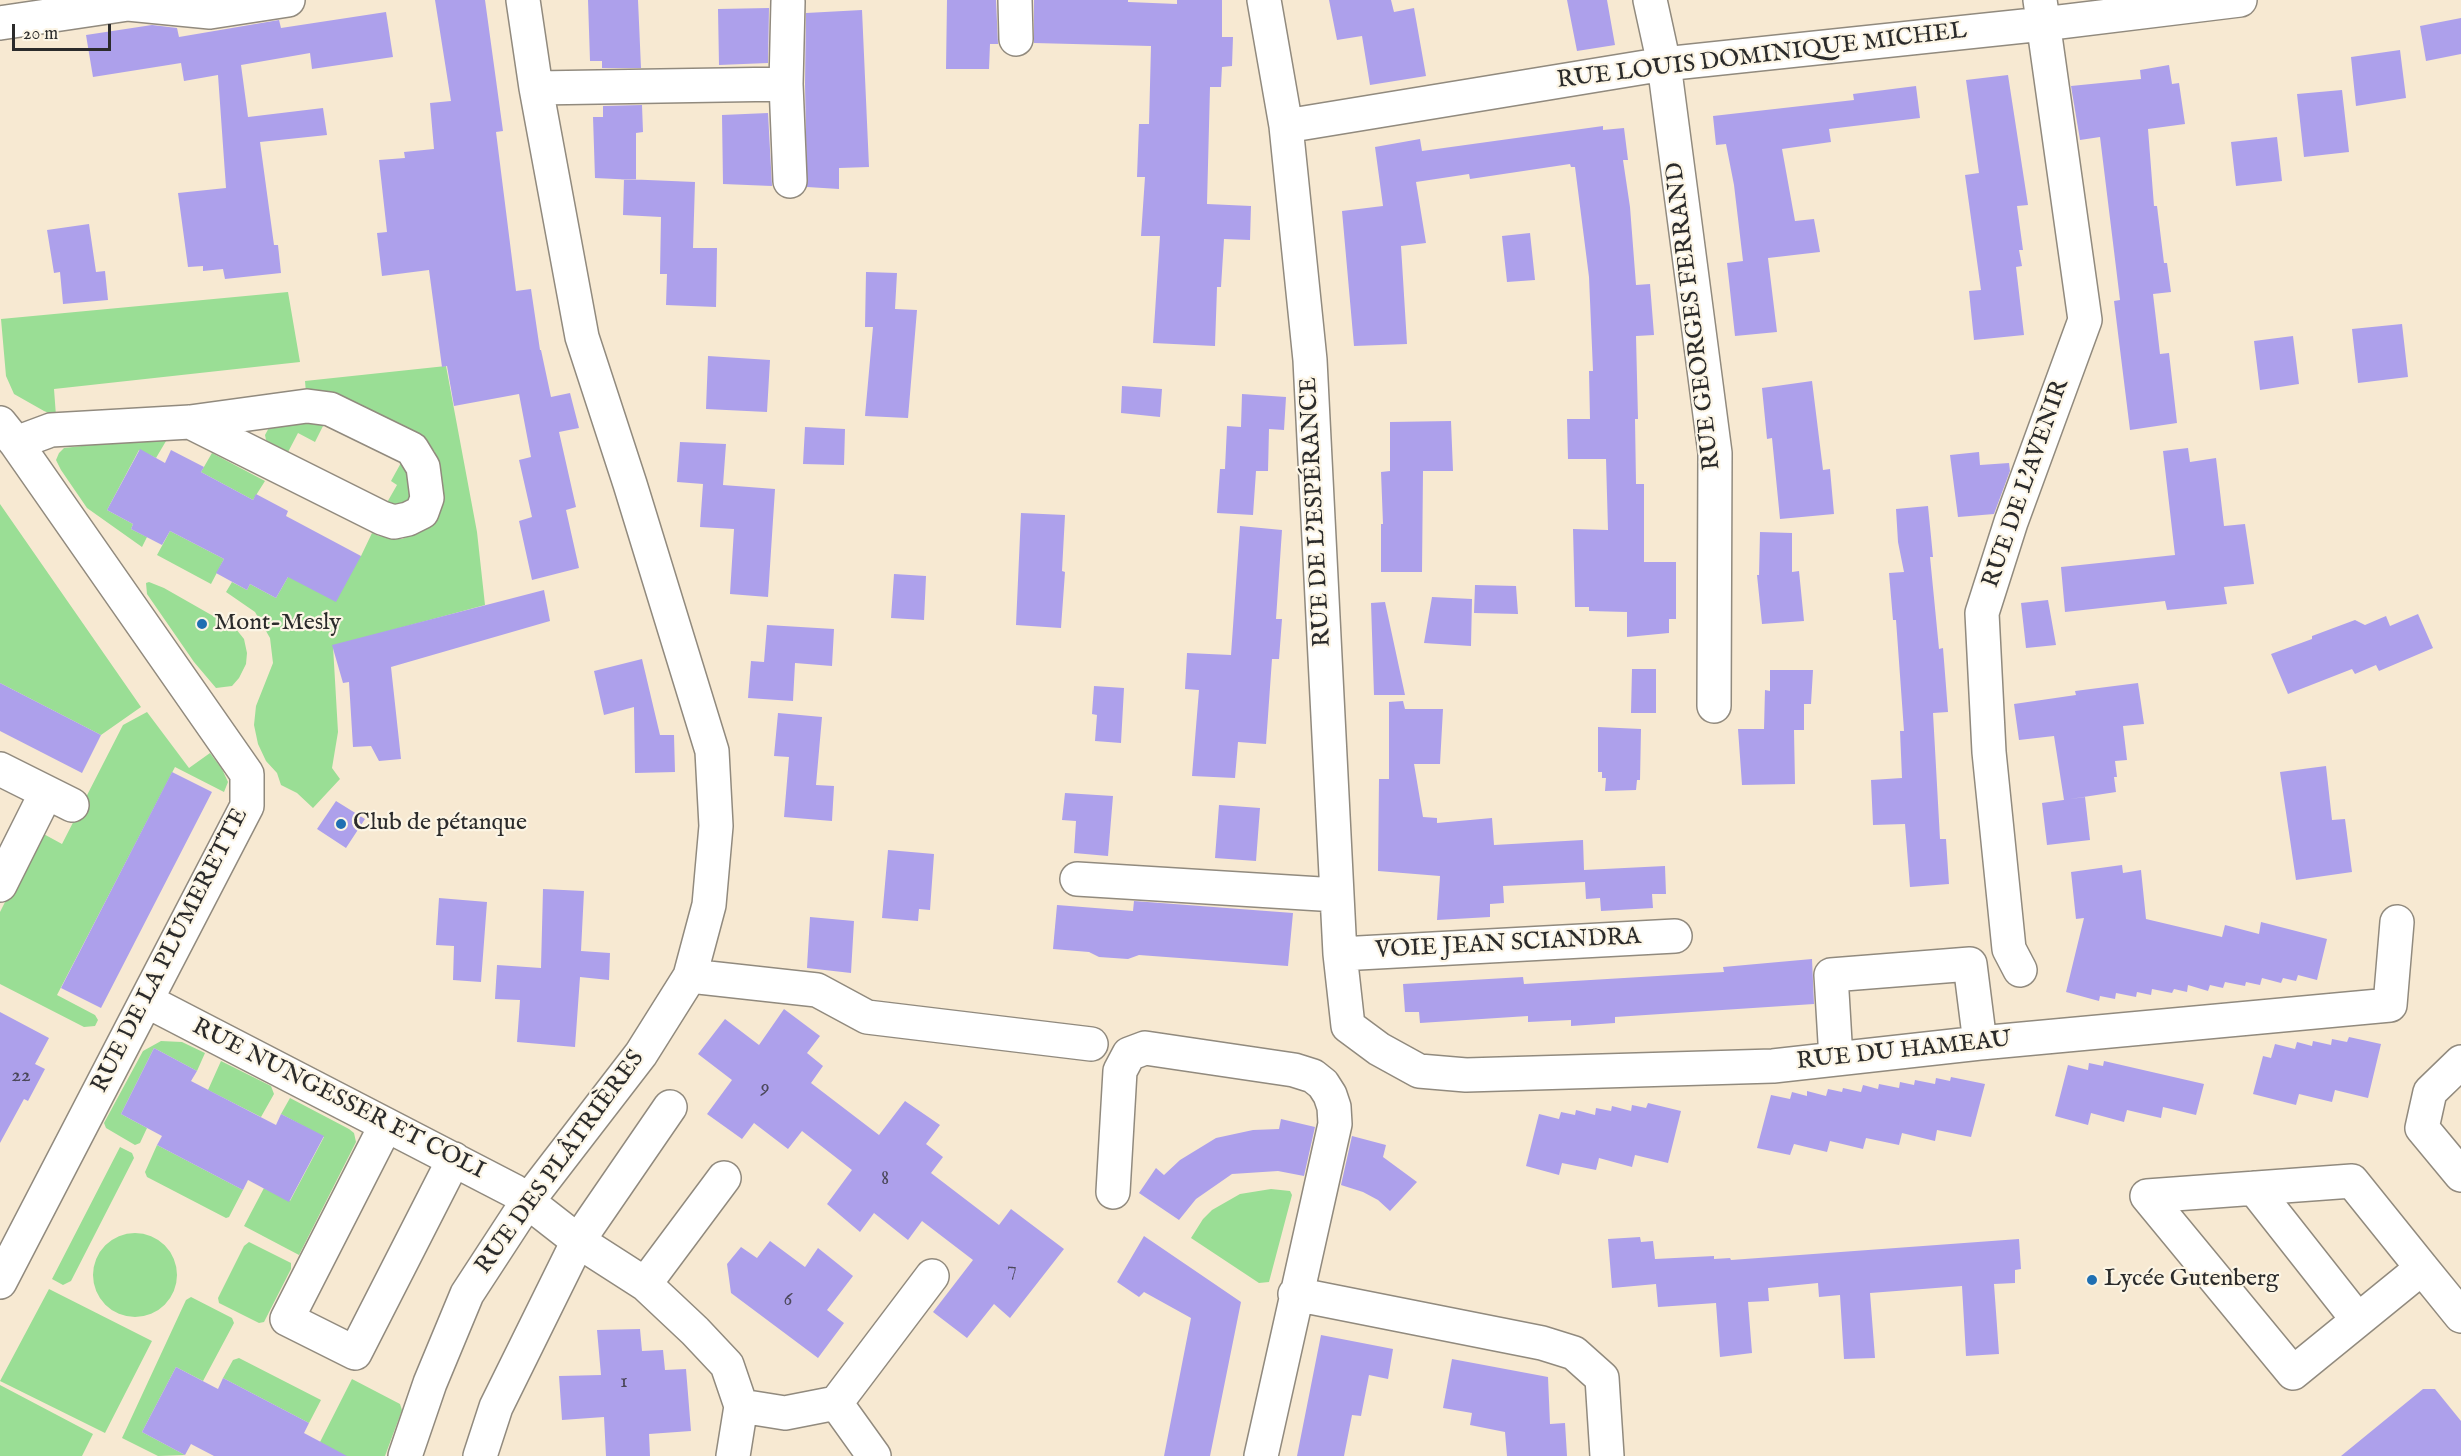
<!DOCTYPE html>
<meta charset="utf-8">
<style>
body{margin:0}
#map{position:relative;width:2461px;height:1456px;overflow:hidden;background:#f7e9d2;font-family:"IM FELL English",serif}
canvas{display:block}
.scale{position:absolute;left:12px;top:24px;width:99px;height:27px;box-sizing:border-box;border:3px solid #2b2b2b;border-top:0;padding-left:8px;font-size:18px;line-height:21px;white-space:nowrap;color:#2b2b2b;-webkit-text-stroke:4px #fcf5e5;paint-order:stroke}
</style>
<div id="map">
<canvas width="2461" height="1456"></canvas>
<div class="scale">20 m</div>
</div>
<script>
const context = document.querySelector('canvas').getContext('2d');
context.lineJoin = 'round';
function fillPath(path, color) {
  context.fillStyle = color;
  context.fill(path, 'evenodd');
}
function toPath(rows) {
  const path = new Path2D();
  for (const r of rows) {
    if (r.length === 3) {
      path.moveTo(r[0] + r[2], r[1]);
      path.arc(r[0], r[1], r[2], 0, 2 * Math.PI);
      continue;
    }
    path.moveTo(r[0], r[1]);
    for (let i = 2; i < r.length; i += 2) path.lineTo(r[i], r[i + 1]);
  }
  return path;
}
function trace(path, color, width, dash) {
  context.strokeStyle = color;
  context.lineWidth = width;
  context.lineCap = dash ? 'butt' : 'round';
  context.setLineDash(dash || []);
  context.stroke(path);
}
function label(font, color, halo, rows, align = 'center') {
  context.font = font + ' "IM FELL English",serif';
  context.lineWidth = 4.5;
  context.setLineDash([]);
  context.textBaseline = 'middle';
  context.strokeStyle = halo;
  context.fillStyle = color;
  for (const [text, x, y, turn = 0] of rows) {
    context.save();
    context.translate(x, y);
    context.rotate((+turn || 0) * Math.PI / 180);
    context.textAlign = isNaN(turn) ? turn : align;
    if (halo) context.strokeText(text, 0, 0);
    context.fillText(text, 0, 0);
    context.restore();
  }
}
const green = toPath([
 [288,292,300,362,54,389,56,416,44,411,14,394,6,376,1,319],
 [446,366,477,532,485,605,333,646,338,732,332,768,340,779,313,808,297,793,281,785,277,773,266,761,258,744,254,725,256,706,273,663,270,638,255,612,226,592,232,582,247,590,250,584,276,598,288,577,361,556,372,533,379,536,402,539,415,533,438,494,435,452,425,440,330,392,306,393,305,381],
 [326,420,315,442,298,433,287,454,266,440,265,435,271,424],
 [169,436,156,458,139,450,107,510,133,524,131,529,147,537,142,547,87,508,61,470,56,460,59,453,64,448],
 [212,453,265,481,253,500,201,472],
 [402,461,406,464,412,493,410,503,385,506,397,485,391,481],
 [0,504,141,707,101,735,0,683],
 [170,531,224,559,211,584,157,555],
 [149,582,164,588,236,629,244,639,247,653,246,664,239,678,232,686,216,688,194,662,147,594,146,583],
 [147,712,189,768,210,753,222,769,228,782,224,792,175,767,57,995,95,1015,98,1020,95,1026,84,1027,0,984,0,912,40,832,62,844,123,725],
 [161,1041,182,1042,205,1053,197,1071,154,1048,121,1114,147,1128,140,1143,135,1145,106,1128,104,1123,143,1051],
 [221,1061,271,1086,274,1094,261,1117,208,1090],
 [290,1098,349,1129,354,1133,356,1142,299,1255,244,1226,264,1188,290,1201,324,1137,281,1114],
 [157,1145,243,1190,229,1217,226,1218,147,1177,145,1172],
 [120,1147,132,1153,134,1158,71,1281,63,1285,52,1279],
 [1271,1189,1290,1191,1292,1195,1269,1282,1259,1283,1191,1238,1203,1219,1212,1210,1240,1194],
 [135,1275,42],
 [249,1242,291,1263,291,1269,264,1322,259,1323,219,1303,218,1298,244,1246],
 [49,1289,152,1341,105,1433,0,1381],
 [191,1297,232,1318,234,1323,203,1381,176,1367,142,1432,185,1455,158,1456,122,1438,186,1300],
 [239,1358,321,1400,309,1423,223,1378,233,1360],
 [352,1379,400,1404,402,1410,385,1456,344,1456,320,1442],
 [0,1385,93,1434,82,1456,0,1456]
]);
const building = toPath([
 [435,0,485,0,503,131,496,132,516,291,531,289,540,350,541,350,551,397,570,393,579,428,559,432,576,507,566,510,579,568,532,580,519,521,532,517,519,460,531,457,519,394,454,406,447,366,442,367,429,270,382,276,377,233,387,232,379,160,405,158,404,152,434,149,430,103,451,101],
 [588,0,638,0,641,68,602,68,602,61,590,61],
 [947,0,996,0,998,44,990,44,989,69,946,69],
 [1034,0,1128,0,1128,2,1177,4,1177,0,1222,0,1222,37,1233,37,1232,66,1222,67,1221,87,1210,87,1207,204,1251,206,1250,240,1224,239,1221,287,1217,287,1215,346,1153,343,1160,236,1141,236,1145,177,1137,177,1139,124,1149,124,1151,46,1034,43],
 [1329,0,1391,0,1394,12,1414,8,1426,76,1370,85,1362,36,1337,40],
 [1567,0,1607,0,1615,45,1577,51],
 [769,8,768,63,719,65,718,9],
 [862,10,869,167,839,168,839,189,807,187,805,84,806,13],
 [386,12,393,57,312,69,310,53,241,65,248,117,323,108,327,135,260,142,274,245,278,245,281,273,225,279,223,269,203,271,203,266,188,267,178,193,226,188,218,75,184,81,181,63,93,77,86,35,152,25,177,28,179,37,279,20,281,28],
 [2461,18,2461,54,2426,61,2420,26],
 [2400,50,2406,98,2356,106,2351,57],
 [2169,65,2172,84,2179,83,2185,124,2148,129,2154,206,2157,206,2164,263,2167,263,2171,292,2153,294,2160,354,2169,353,2177,423,2130,430,2114,301,2120,300,2100,137,2080,140,2071,86,2141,79,2140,70],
 [2008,75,2028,205,2017,206,2023,250,2019,250,2022,266,2016,267,2024,335,1974,340,1969,291,1981,290,1965,175,1979,173,1966,80],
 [1916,86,1920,118,1829,129,1831,142,1782,149,1795,221,1814,219,1820,252,1768,258,1777,332,1735,336,1727,263,1743,261,1734,185,1726,144,1716,145,1713,116,1854,100,1853,94],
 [2342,90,2349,152,2304,157,2297,94],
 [642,105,643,132,636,133,636,180,595,178,593,117,603,117,603,106],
 [768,113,772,186,723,184,722,115],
 [1603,126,1603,130,1624,128,1628,160,1623,160,1630,207,1636,285,1650,284,1654,335,1636,336,1638,419,1635,419,1636,484,1644,484,1644,562,1676,562,1676,619,1669,619,1669,633,1627,637,1627,612,1589,611,1589,607,1575,607,1573,529,1608,530,1606,459,1568,459,1567,419,1590,419,1589,371,1593,371,1589,277,1575,167,1571,167,1570,164,1470,179,1469,174,1416,182,1426,243,1401,246,1407,344,1354,346,1342,211,1383,206,1375,147,1420,139,1422,151],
 [2277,137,2282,181,2236,186,2231,142],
 [624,179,695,182,693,248,717,248,716,307,666,305,667,274,660,274,661,217,623,215],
 [89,224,96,272,105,271,108,300,63,304,60,272,54,273,47,230],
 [1530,233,1535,280,1507,282,1502,236],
 [866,272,897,273,895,309,917,310,908,418,865,416,873,327,865,327],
 [2402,324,2408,377,2358,383,2352,329],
 [2293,336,2299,384,2260,390,2254,341],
 [708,356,770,360,767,412,706,409],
 [1812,381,1823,470,1830,469,1834,514,1780,519,1772,438,1767,439,1762,388],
 [1122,386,1162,389,1160,417,1121,413],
 [1242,394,1286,397,1284,430,1269,429,1268,471,1256,471,1253,515,1217,513,1220,469,1225,469,1227,426,1241,427],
 [1451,421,1453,471,1423,471,1422,572,1381,572,1381,524,1383,524,1381,472,1390,471,1390,422],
 [805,427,845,429,844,465,803,464],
 [680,442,726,444,723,485,775,489,768,597,730,594,734,529,700,527,703,484,677,482],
 [2188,448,2190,462,2216,458,2224,526,2245,524,2254,584,2224,587,2227,604,2167,610,2165,601,2065,612,2061,567,2175,555,2163,451],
 [140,449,165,463,171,450,204,467,201,472,253,500,256,494,288,511,286,516,361,556,336,602,288,577,276,598,250,584,247,590,216,573,224,559,170,531,162,545,131,529,133,524,107,510],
 [1979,452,1980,465,2009,463,2010,471,1994,514,1958,517,1950,455],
 [1928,506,1933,557,1930,557,1939,649,1943,648,1948,712,1933,713,1940,839,1946,839,1949,884,1910,887,1905,824,1873,825,1871,780,1902,778,1900,731,1904,731,1896,620,1893,620,1889,573,1904,572,1898,542,1896,509],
 [1021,513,1065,515,1062,571,1065,572,1061,628,1016,625],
 [1240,526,1282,530,1276,619,1282,619,1279,659,1272,659,1266,744,1238,742,1235,778,1192,776,1199,690,1185,689,1187,653,1231,655],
 [1760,532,1792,533,1792,572,1799,571,1804,621,1762,624,1757,575,1759,575],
 [894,574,926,576,924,620,891,618],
 [1475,585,1516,586,1518,614,1474,613],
 [544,590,550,621,391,667,401,759,379,761,371,746,353,747,349,682,343,683,332,645],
 [1432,597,1472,599,1471,646,1424,643],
 [2048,600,2056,645,2026,648,2021,603],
 [1385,602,1405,695,1374,695,1371,603],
 [2418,614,2433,648,2379,671,2376,665,2355,674,2352,669,2288,694,2271,654,2312,639,2312,636,2355,620,2365,625,2386,616,2390,626],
 [767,625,834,629,832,666,795,663,793,701,748,698,751,661,764,662],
 [642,659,660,735,674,735,675,772,635,773,634,707,604,715,594,671],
 [1632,669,1656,669,1656,713,1631,713],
 [1770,670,1813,670,1811,704,1804,704,1804,730,1794,730,1795,784,1742,785,1738,729,1764,729,1765,690,1770,691],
 [0,683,101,735,82,773,0,731],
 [2138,683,2144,724,2123,726,2127,760,2115,761,2117,777,2114,777,2116,792,2064,800,2054,736,2019,740,2014,704,2076,695,2075,691],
 [1094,686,1124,688,1121,743,1095,741,1097,715,1092,714],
 [1403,701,1405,709,1443,709,1440,764,1414,764,1423,817,1437,818,1437,823,1492,818,1494,845,1583,840,1584,870,1665,866,1666,894,1652,894,1653,908,1601,911,1600,898,1586,899,1585,882,1503,886,1504,903,1490,904,1490,917,1437,920,1440,876,1378,871,1379,779,1389,779,1389,702],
 [778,713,822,717,816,785,834,786,832,821,784,817,789,757,774,756],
 [1598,727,1641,729,1640,780,1637,780,1636,790,1605,791,1606,778,1602,778,1602,772,1598,772],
 [2326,766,2332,820,2345,819,2352,872,2296,880,2280,772],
 [172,772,212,792,101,1008,61,988],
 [1065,793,1113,796,1108,856,1074,853,1076,821,1062,820],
 [2085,797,2090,840,2047,845,2042,803],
 [336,801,365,819,346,848,317,829],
 [1219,805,1260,808,1256,861,1215,858],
 [888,850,934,854,930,910,919,909,918,921,882,918],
 [2122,865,2123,873,2141,870,2146,919,2222,937,2225,925,2259,934,2261,922,2327,939,2317,980,2298,975,2296,981,2283,978,2281,983,2262,978,2260,985,2246,982,2245,986,2225,982,2223,988,2210,985,2208,991,2188,985,2187,992,2174,989,2172,993,2152,989,2151,995,2137,992,2136,997,2116,993,2115,999,2100,996,2099,1001,2066,992,2084,918,2076,919,2071,872],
 [543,889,584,891,581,951,610,953,609,980,580,977,575,1047,517,1042,520,1000,495,999,497,965,541,968],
 [439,898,487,902,481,982,453,980,454,946,436,945],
 [1134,901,1293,913,1288,966,1139,955,1128,959,1099,957,1089,952,1053,949,1057,905,1133,911],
 [810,917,854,921,851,973,807,968],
 [1812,959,1814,1004,1615,1017,1615,1023,1571,1026,1571,1020,1528,1022,1528,1016,1420,1023,1419,1012,1405,1012,1403,984,1523,977,1524,984,1724,972,1723,967],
 [784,1009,820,1036,807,1053,823,1066,811,1083,879,1135,905,1101,940,1125,926,1144,943,1157,931,1173,999,1225,1011,1209,1064,1249,1010,1318,994,1304,967,1338,933,1312,973,1260,922,1221,908,1240,874,1213,860,1232,827,1204,852,1170,802,1131,788,1149,754,1123,742,1139,707,1114,732,1080,698,1054,725,1019,759,1045],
 [0,1012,49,1038,35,1064,45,1069,28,1101,24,1099,0,1143],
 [2349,1037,2381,1044,2368,1098,2335,1090,2332,1102,2299,1094,2296,1105,2253,1094,2263,1056,2271,1058,2275,1044,2295,1049,2297,1042,2312,1046,2313,1041,2331,1045,2332,1039,2347,1042],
 [154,1048,197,1071,191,1081,276,1125,281,1114,324,1136,289,1202,248,1180,243,1190,157,1145,162,1136,121,1114],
 [2104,1061,2204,1084,2196,1115,2163,1107,2161,1118,2127,1110,2124,1122,2091,1113,2088,1125,2055,1116,2068,1065,2088,1070,2089,1063,2103,1066],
 [1951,1077,1985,1084,1971,1137,1937,1130,1935,1141,1902,1133,1899,1145,1866,1138,1863,1149,1830,1141,1827,1152,1794,1144,1790,1155,1757,1148,1771,1095,1790,1099,1792,1092,1807,1096,1807,1091,1826,1096,1828,1089,1842,1092,1843,1088,1861,1092,1863,1085,1878,1089,1879,1084,1899,1088,1900,1082,1914,1085,1915,1080,1935,1084,1936,1078,1950,1081],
 [1648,1103,1681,1111,1668,1163,1635,1155,1632,1167,1599,1158,1596,1170,1562,1163,1559,1175,1526,1166,1539,1114,1559,1119,1561,1112,1575,1115,1576,1110,1595,1115,1596,1108,1611,1111,1612,1106,1631,1111,1632,1105,1646,1108],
 [1281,1119,1315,1127,1304,1176,1278,1171,1232,1174,1196,1199,1179,1220,1139,1193,1156,1168,1164,1175,1180,1160,1216,1138,1253,1130,1279,1129],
 [1352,1136,1386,1145,1383,1157,1417,1182,1390,1211,1378,1200,1363,1192,1341,1185],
 [1144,1236,1241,1302,1210,1456,1164,1456,1191,1318,1144,1292,1139,1297,1117,1282],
 [1640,1237,1641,1242,1653,1241,1655,1259,1714,1256,1714,1259,1730,1258,1731,1260,2019,1239,2021,1269,2015,1270,2015,1283,1994,1284,1999,1354,1966,1356,1962,1286,1870,1293,1875,1358,1844,1359,1840,1295,1819,1297,1818,1283,1768,1288,1769,1301,1748,1302,1752,1353,1720,1357,1716,1303,1658,1307,1656,1284,1612,1288,1608,1239],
 [770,1241,805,1267,818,1248,853,1276,827,1310,844,1323,818,1358,731,1293,727,1264,741,1247,757,1258],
 [640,1329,642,1351,663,1350,665,1370,686,1369,691,1431,649,1434,650,1456,606,1456,604,1417,562,1420,559,1376,601,1375,597,1330],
 [1321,1335,1393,1349,1388,1379,1369,1375,1361,1416,1352,1415,1344,1456,1297,1456],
 [1452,1359,1548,1377,1550,1424,1565,1423,1567,1456,1507,1456,1505,1432,1470,1425,1472,1413,1443,1408],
 [176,1367,218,1389,223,1378,309,1423,304,1433,347,1456,214,1456,191,1444,185,1455,142,1432],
 [2423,1389,2435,1389,2461,1421,2461,1456,2341,1456]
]);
const minor = toPath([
 [1015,0,1016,39],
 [1264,0,1286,126,1310,360,1340,954,1348,1026,1379,1049,1419,1071,1466,1075,1773,1066,1980,1043,2390,1005,2397,922],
 [1650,0,1664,64,1715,453,1714,706],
 [0,23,128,4,210,12,288,0],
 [786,84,790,181],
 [536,88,786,84,788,2],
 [1286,126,1664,64,2043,24,2240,0],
 [0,423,16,443,247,774,247,806,0,1282],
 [16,443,51,430,190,422,307,406,330,409,412,449,423,467,427,498,422,512,408,519,394,522,382,518,190,422],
 [0,769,72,805],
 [1077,879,1337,895],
 [0,885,46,793],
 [1340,954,1675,936],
 [2020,970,2009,949,1989,752,1982,613,2011,522,2085,320,2040,0],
 [690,976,817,990,867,1017,1091,1044],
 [147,1001,514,1191,578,1241,645,1284,724,1178],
 [1836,1059,1831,975,1970,964,1980,1043],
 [2461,1062,2430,1092,2422,1128,2461,1175],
 [386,1125,287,1319,355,1353,454,1159],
 [2254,1188,2358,1320],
 [1113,1192,1120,1071,1129,1054,1145,1048,1294,1070,1313,1076,1323,1084,1330,1095,1334,1107,1335,1124,1261,1456],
 [2422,1268,2293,1373,2147,1196,2352,1181,2422,1268,2461,1316],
 [645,1284,695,1331,727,1365,741,1406,733,1456],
 [1295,1294,1542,1343,1574,1353,1602,1378,1607,1456],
 [836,1403,874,1456],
 [741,1406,785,1413,836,1403,932,1276],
 [405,1456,430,1383,467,1294,527,1202,641,1054,690,976,709,905,716,826,712,751,630,484,582,337,536,88,523,0],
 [480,1456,496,1407,578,1241,670,1107]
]);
const markers = [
 [202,624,6,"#1f6fb2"],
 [341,824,6,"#1f6fb2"],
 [2092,1280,6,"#1f6fb2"]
];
const numberNames = [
 ["22",21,1077],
 ["9",765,1089],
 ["8",885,1180],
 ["7",1012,1271],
 ["6",788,1301],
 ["1",624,1383]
];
const streetNames = [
 ["RUE LOUIS DOMINIQUE MICHEL",1762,57,-7],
 ["RUE GEORGES FERRAND",1695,316,-97],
 ["RUE DE L'AVENIR",2027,484,-71],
 ["RUE DE L'ESPÉRANCE",1317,512,-93],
 ["VOIE JEAN SCIANDRA",1508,945,-3],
 ["RUE DE LA PLUMERETTE",171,951,-63],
 ["RUE DU HAMEAU",1904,1052,-6],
 ["RUE NUNGESSER ET COLI",338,1100,27],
 ["RUE DES PLÂTRIÈRES",561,1163,-54]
];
const poiNames = [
 ["Mont-Mesly",214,624],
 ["Club de pétanque",353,824],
 ["Lycée Gutenberg",2104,1280]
];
fillPath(green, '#9ade95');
fillPath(building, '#ada0eb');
trace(minor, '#918a7e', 36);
trace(minor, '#fff', 33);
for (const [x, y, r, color] of markers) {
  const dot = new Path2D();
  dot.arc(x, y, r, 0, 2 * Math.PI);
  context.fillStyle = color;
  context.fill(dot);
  trace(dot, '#fcf5e5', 2);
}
label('21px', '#4c485b', null, numberNames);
label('24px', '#2b2b2b', '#fcf5e5', streetNames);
label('24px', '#2b2b2b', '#fcf5e5', poiNames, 'left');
</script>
